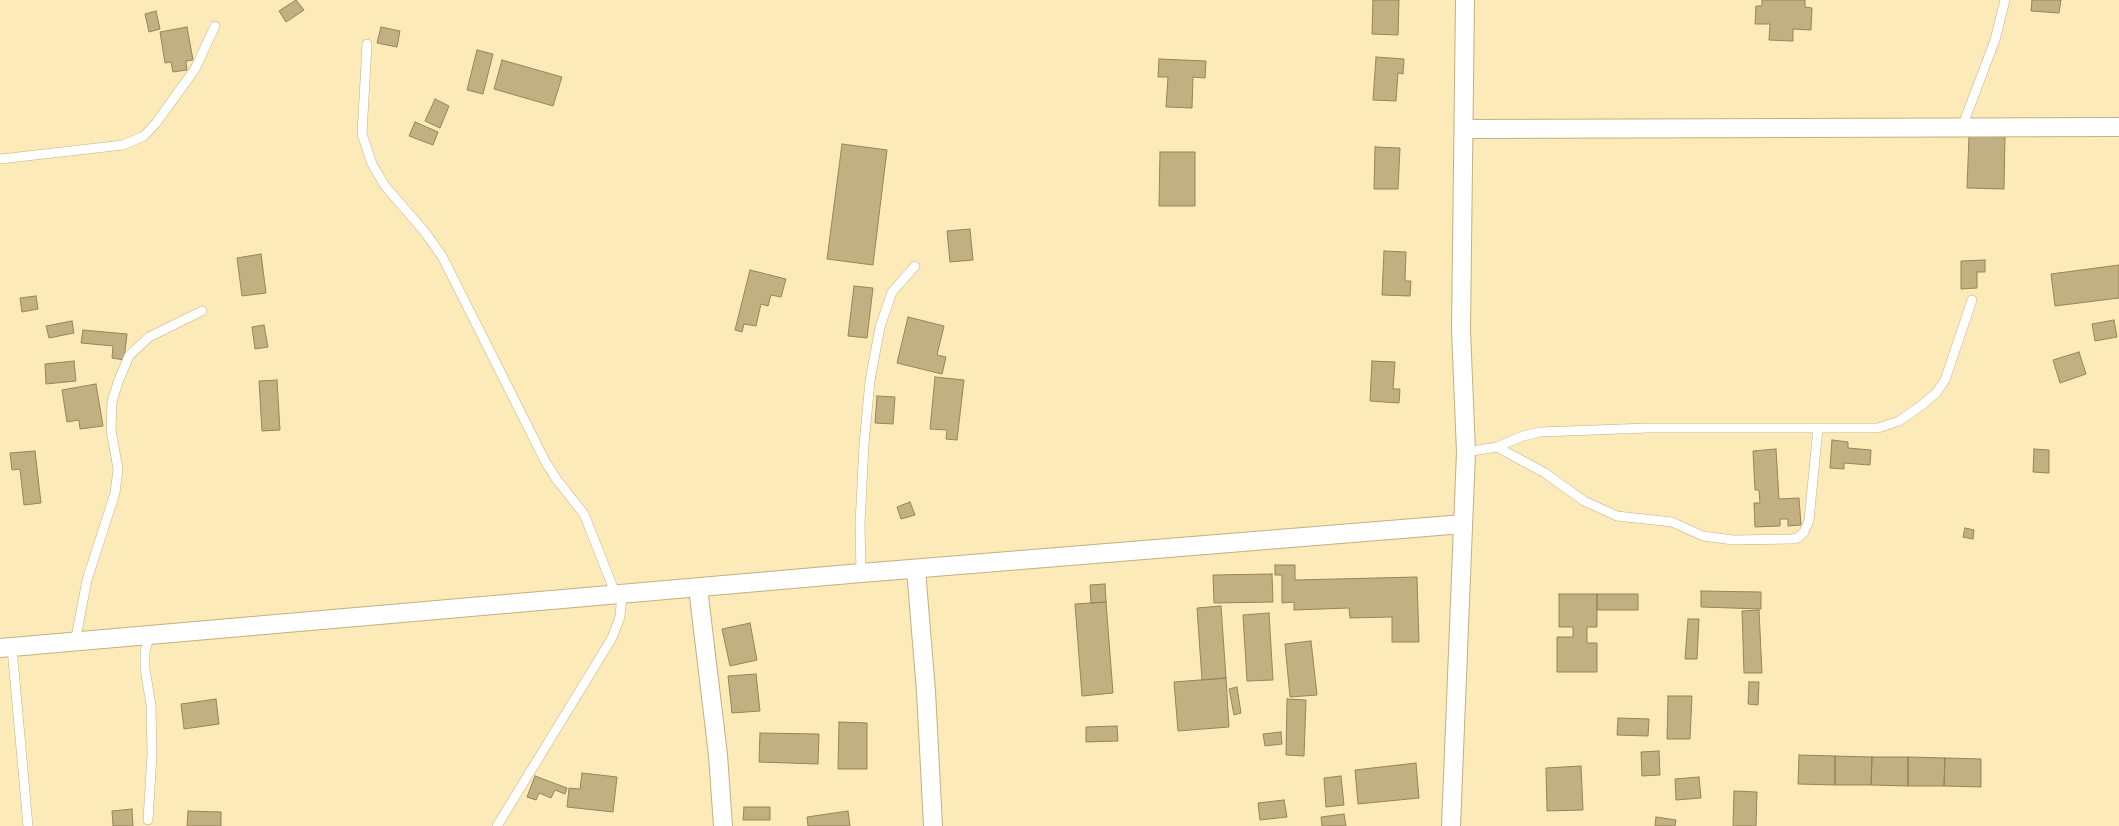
<!DOCTYPE html>
<style>
body{margin:0}
canvas{display:block;background:#fceab9}
</style>
<canvas width="2119" height="826"></canvas>
<script>
const context = document.querySelector('canvas').getContext('2d');
context.lineJoin = 'round';
function fillPath(path, color) {
  context.fillStyle = color;
  context.fill(path, 'evenodd');
}
function toPath(rows) {
  const path = new Path2D();
  for (const r of rows) {
    path.moveTo(r[0], r[1]);
    for (let i = 2; i < r.length; i += 2) path.lineTo(r[i], r[i + 1]);
  }
  return path;
}
function trace(path, color, width, dash) {
  context.strokeStyle = color;
  context.lineWidth = width;
  context.lineCap = dash ? 'butt' : 'round';
  context.setLineDash(dash || []);
  context.stroke(path);
}
const building = toPath([
 [296,0,304,10,286,22,279,11,296,0],
 [1373,0,1399,0,1398,35,1372,34,1373,0],
 [1762,0,1805,0,1805,7,1812,8,1811,30,1793,29,1793,41,1769,40,1770,24,1755,24,1756,6,1762,6,1762,0],
 [2032,0,2061,0,2059,13,2031,11,2032,0],
 [156,11,160,29,149,32,145,14,156,11],
 [187,27,193,60,186,61,187,70,173,72,171,62,165,63,160,32,187,27],
 [381,27,400,31,397,47,377,43,381,27],
 [477,50,493,54,483,94,467,90,477,50],
 [1376,57,1404,59,1403,74,1398,73,1396,101,1373,100,1376,57],
 [1159,59,1206,61,1205,78,1193,77,1192,108,1166,107,1168,77,1158,77,1159,59],
 [502,60,562,77,553,106,494,89,502,60],
 [435,99,449,106,440,128,425,121,435,99],
 [415,122,438,132,433,145,409,136,415,122],
 [1969,136,2005,137,2004,189,1967,188,1969,136],
 [842,144,887,150,873,265,827,259,842,144],
 [1375,147,1400,148,1398,189,1374,189,1375,147],
 [1160,152,1195,152,1195,206,1159,206,1160,152],
 [970,229,973,260,950,262,947,231,970,229],
 [1384,251,1406,252,1405,281,1411,281,1410,296,1382,295,1384,251],
 [261,254,266,293,242,296,237,258,261,254],
 [1985,260,1985,272,1977,272,1977,288,1961,289,1961,261,1985,260],
 [2119,265,2119,298,2055,306,2051,274,2119,265],
 [750,270,786,279,781,297,771,295,768,306,761,304,756,326,744,324,742,332,735,330,750,270],
 [854,286,873,288,867,338,848,336,854,286],
 [36,296,38,309,22,312,20,298,36,296],
 [908,317,944,326,937,355,946,357,942,374,897,363,908,317],
 [2114,320,2117,337,2095,341,2092,324,2114,320],
 [72,321,74,333,49,338,46,326,72,321],
 [264,325,268,347,255,349,252,327,264,325],
 [83,330,127,334,124,360,112,358,113,346,81,343,83,330],
 [2079,352,2086,374,2060,383,2053,360,2079,352],
 [74,361,76,381,46,384,45,364,74,361],
 [1372,361,1395,362,1393,389,1400,389,1399,403,1370,401,1372,361],
 [935,377,964,380,957,440,946,439,947,430,930,429,935,377],
 [277,380,280,430,262,431,259,381,277,380],
 [96,384,103,426,80,429,79,420,67,422,62,390,96,384],
 [877,396,895,397,893,424,875,423,877,396],
 [1832,440,1848,442,1848,448,1871,450,1870,465,1844,463,1844,469,1830,468,1832,440],
 [1776,449,1779,499,1799,498,1801,525,1788,526,1788,519,1780,519,1780,526,1755,527,1754,503,1760,503,1759,490,1755,490,1753,451,1776,449],
 [2034,449,2049,450,2049,473,2033,472,2034,449],
 [35,451,41,503,24,505,20,469,12,470,10,453,35,451],
 [910,502,915,515,901,519,897,507,910,502],
 [1965,528,1974,530,1973,539,1963,537,1965,528],
 [1275,565,1295,565,1295,580,1417,577,1419,642,1392,642,1392,617,1350,618,1349,608,1294,610,1294,602,1282,603,1282,575,1275,575,1275,565],
 [1272,574,1273,602,1214,603,1213,575,1272,574],
 [1105,584,1106,602,1091,603,1090,585,1105,584],
 [1701,591,1761,592,1761,609,1701,607,1701,591],
 [1559,594,1597,594,1597,627,1587,627,1587,643,1597,643,1597,672,1557,672,1557,637,1573,637,1573,627,1559,627,1559,594],
 [1597,594,1638,594,1638,610,1597,610,1597,594],
 [1106,602,1113,693,1082,696,1075,604,1106,602],
 [1221,606,1226,678,1202,680,1197,608,1221,606],
 [1759,610,1762,673,1744,673,1742,611,1759,610],
 [1269,613,1273,680,1247,681,1243,615,1269,613],
 [1688,619,1699,619,1697,659,1685,659,1688,619],
 [750,623,757,660,730,666,722,629,750,623],
 [1311,641,1317,695,1290,697,1285,644,1311,641],
 [756,674,760,711,732,713,728,676,756,674],
 [1226,678,1229,727,1178,731,1174,682,1226,678],
 [1749,682,1759,682,1758,705,1748,704,1749,682],
 [1237,687,1241,713,1234,715,1229,689,1237,687],
 [1668,696,1692,696,1690,739,1667,739,1668,696],
 [216,699,219,724,184,729,181,704,216,699],
 [1287,699,1306,700,1304,756,1286,755,1287,699],
 [1618,718,1649,719,1648,736,1617,735,1618,718],
 [839,722,867,723,867,769,838,769,839,722],
 [1117,726,1118,741,1086,742,1086,727,1117,726],
 [1281,732,1282,744,1265,746,1263,734,1281,732],
 [760,733,819,734,818,764,759,762,760,733],
 [1659,751,1660,775,1642,776,1641,752,1659,751],
 [1799,755,1835,756,1835,785,1798,784,1799,755],
 [1835,756,1872,757,1871,785,1835,785,1835,756],
 [1872,757,1908,757,1908,786,1871,785,1872,757],
 [1908,757,1945,758,1944,786,1908,786,1908,757],
 [1945,758,1981,759,1981,787,1944,786,1945,758],
 [1416,763,1419,798,1358,804,1355,770,1416,763],
 [1581,766,1583,810,1547,811,1546,768,1581,766],
 [582,773,617,777,613,812,567,807,569,788,580,789,582,773],
 [535,776,567,788,565,794,555,790,551,798,539,793,536,800,527,797,535,776],
 [1341,776,1344,805,1326,807,1324,778,1341,776],
 [1699,777,1701,798,1676,800,1675,779,1699,777],
 [1734,791,1757,792,1756,826,1733,826,1734,791],
 [1284,800,1287,817,1260,820,1258,803,1284,800],
 [744,807,770,807,770,820,743,820,744,807],
 [132,809,133,826,113,826,112,811,132,809],
 [188,811,221,812,221,826,187,826,188,811],
 [848,811,850,826,808,826,807,817,848,811],
 [1344,814,1346,826,1322,826,1321,817,1344,814],
 [1656,817,1676,820,1675,826,1655,826,1656,817]
]);
const lane = toPath([
 [367,44,362,134,372,164,385,186,424,231,442,256,545,461,557,480,584,514,616,595],
 [1962,127,1995,40,2005,0],
 [0,159,123,145,144,136,156,123,195,69,215,26],
 [1497,447,1545,473,1584,501,1617,516,1672,522,1703,536,1733,540,1791,539,1798,538,1804,532,1809,520,1818,428],
 [1466,452,1497,447,1523,436,1540,432,1648,428,1878,428,1899,421,1922,405,1936,393,1945,380,1972,300],
 [861,573,860,524,864,444,870,381,880,327,892,292,915,266],
 [75,642,87,580,115,493,118,469,111,430,112,402,118,382,129,356,149,337,202,311],
 [12,648,28,826],
 [148,820,152,754,151,705,145,669,145,651,150,635],
 [497,826,612,638,620,617,622,594]
]);
const street = toPath([
 [1464,129,2119,127],
 [916,570,926,691,933,826],
 [698,588,718,755,723,826],
 [0,648,861,573,1463,524],
 [1451,826,1466,452,1461,330,1465,0]
]);
fillPath(building, '#c1b081');
trace(building, '#968557', 1);
trace(lane, '#c2b081', 10);
trace(street, '#c2b081', 20);
trace(lane, '#fff', 9);
trace(street, '#fff', 18);
</script>
